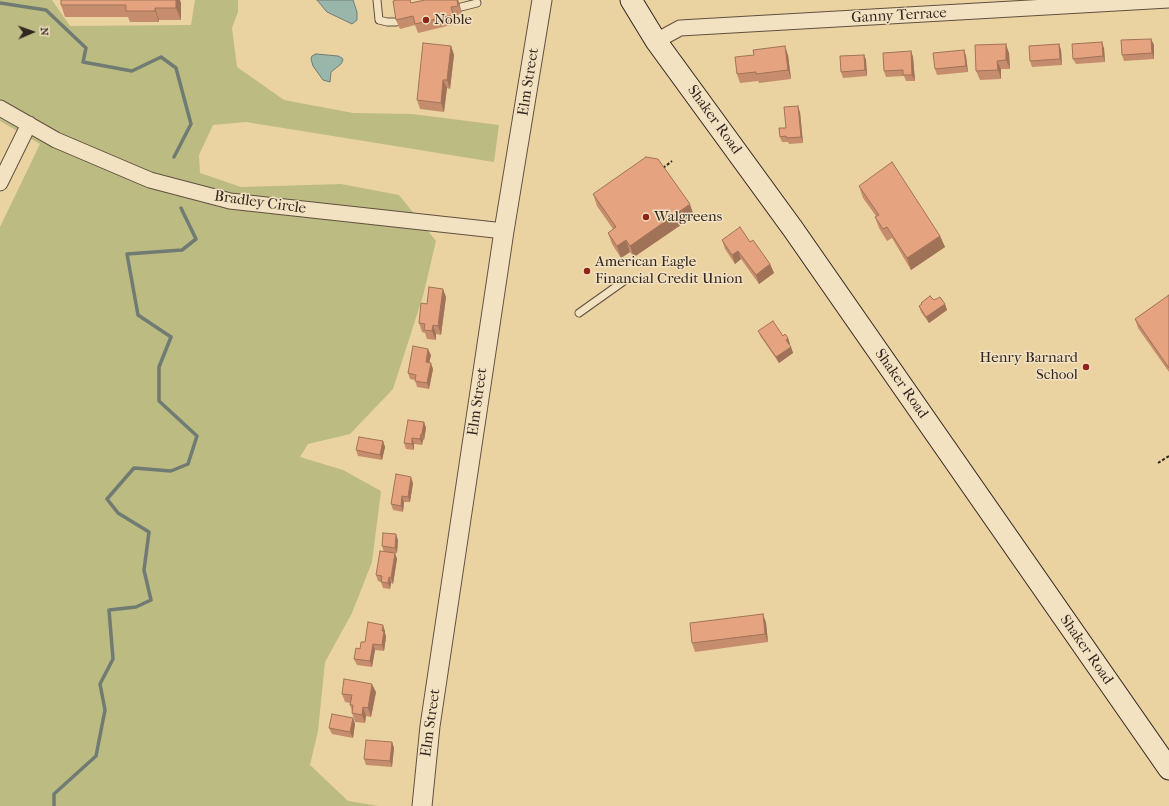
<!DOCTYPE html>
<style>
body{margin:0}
#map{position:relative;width:1169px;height:806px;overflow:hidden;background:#ebd2a1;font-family:"IM FELL French Canon",serif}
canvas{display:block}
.north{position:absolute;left:12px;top:12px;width:40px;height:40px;-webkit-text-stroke:3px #f2e2c2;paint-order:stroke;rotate:88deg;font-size:11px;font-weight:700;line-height:16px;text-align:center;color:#332520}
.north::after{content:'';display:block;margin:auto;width:14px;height:18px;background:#332520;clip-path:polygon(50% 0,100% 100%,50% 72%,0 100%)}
</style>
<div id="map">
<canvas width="1169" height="806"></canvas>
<div class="north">N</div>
</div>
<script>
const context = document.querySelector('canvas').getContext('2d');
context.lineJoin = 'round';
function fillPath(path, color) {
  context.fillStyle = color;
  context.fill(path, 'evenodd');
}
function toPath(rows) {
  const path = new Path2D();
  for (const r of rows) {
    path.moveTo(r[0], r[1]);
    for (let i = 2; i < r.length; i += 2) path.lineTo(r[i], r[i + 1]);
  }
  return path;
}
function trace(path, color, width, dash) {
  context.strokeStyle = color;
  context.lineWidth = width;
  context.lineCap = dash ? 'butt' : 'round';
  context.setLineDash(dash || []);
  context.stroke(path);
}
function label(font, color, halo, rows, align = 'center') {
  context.font = font + ' "IM FELL French Canon",serif';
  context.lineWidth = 3;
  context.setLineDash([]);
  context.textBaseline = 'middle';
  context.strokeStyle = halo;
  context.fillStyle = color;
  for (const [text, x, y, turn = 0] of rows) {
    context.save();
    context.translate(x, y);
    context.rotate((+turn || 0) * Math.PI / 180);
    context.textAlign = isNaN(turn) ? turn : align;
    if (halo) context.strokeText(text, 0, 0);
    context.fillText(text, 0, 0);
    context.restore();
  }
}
const green = toPath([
 [0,0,52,0,70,26,191,25,195,0,238,0,238,12,232,28,237,67,284,100,353,113,412,114,499,125,494,162,246,122,213,125,199,155,200,173,241,187,341,184,399,195,436,241,423,296,393,389,350,434,308,444,300,457,343,470,381,491,372,562,352,613,325,662,318,731,310,765,348,801,379,806,0,806,0,227,40,144,0,121]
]);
const water = toPath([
 [317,0,353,0,357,12,357,20,352,24,350,23,327,12,317,0],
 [316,54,338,56,342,58,343,60,341,64,331,72,330,82,323,80,313,66,311,59,312,56,316,54]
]);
const stream = toPath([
 [0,3,46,10,86,48,83,62,132,71,161,57,176,68,191,124,174,157],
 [54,806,54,794,96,756,105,710,100,684,113,659,109,610,136,607,151,600,144,570,149,532,118,513,107,499,134,468,171,471,188,464,197,436,159,401,159,367,171,337,138,315,127,254,182,250,196,239,181,208]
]);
const path = toPath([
 [663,168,672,161],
 [1158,463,1169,456]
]);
const service = toPath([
 [377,0,379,20,387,22,396,22],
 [461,7,477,3],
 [579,313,624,281]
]);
const minor = toPath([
 [656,41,680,28,1169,0],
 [0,108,56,140,150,180,230,201,504,231],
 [0,183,29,124]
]);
const tertiary = toPath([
 [422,806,430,726,504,231,542,0]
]);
const secondary = toPath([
 [631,0,656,41,793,229,1169,769]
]);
const wall = toPath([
 [396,0,410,0,411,3,425,0,458,0,462,14,454,16,456,24,418,33,415,25,400,29,396,20],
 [181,3,181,20,159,20,159,22,130,22,128,17,65,17,61,5],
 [1151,39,1154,45,1154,59,1124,61,1122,55],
 [1059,44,1061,50,1062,65,1032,67,1030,61],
 [451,46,454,55,450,89,447,88,444,112,420,109,417,100],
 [1104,48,1105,62,1076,64,1073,59],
 [964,50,966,56,968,72,937,75,935,69],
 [911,51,913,57,915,81,906,81,904,76,886,77,884,71],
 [1009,53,1010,69,1001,69,1001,79,980,80,976,71],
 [754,55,788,55,791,79,759,83,758,81,740,83,737,74],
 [864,55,866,60,867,76,843,78,841,72],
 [800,112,803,143,789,144,788,142,782,142,780,137,786,128],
 [859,186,940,236,945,247,911,270,892,238,887,241,879,228,875,217,876,216,863,198],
 [593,194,694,216,634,257,630,252,621,258,612,244,608,233,613,229,597,206],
 [722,240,750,242,770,264,774,273,759,284,741,259,735,264,725,249],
 [1169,295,1169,372,1138,328,1135,319],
 [446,297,441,335,436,334,436,340,427,339,425,333,422,332,419,323,427,304],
 [934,300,945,304,947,310,929,323,921,312,919,306],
 [758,331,783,336,788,338,790,344,789,345,791,347,793,353,779,363,761,337],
 [431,355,429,363,433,369,429,389,417,387,415,380,410,379,408,373],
 [424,422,426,428,424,440,423,440,422,445,414,444,414,450,406,449,404,443],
 [383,441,385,447,382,460,358,456,356,450],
 [413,483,410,502,404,502,403,512,393,510,391,504],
 [398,540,397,553,392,553,395,553,397,559,393,584,391,583,390,589,383,588,381,582,378,581,376,575,384,552,382,546],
 [763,614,766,623,768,642,695,652,692,643],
 [385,631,385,633,386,637,384,651,375,650,372,667,357,665,354,659,365,642],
 [376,692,371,717,366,716,365,723,355,722,352,713,352,711,350,705,350,703,345,702,342,694],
 [353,718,355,724,353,738,332,734,329,728],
 [392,742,394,748,392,767,366,765,364,759]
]);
const shadedWall = toPath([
 [176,0,180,0,181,3,181,20,176,8],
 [457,0,458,0,459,2,462,14],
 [451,7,454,16,456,24,453,15],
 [155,8,159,20,159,22,155,11],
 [1151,39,1154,45,1154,59,1152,53],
 [1102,42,1104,48,1105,62,1103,56],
 [1006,44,1009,53,1010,69,1006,60],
 [1059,44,1061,50,1062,65,1060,59],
 [451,46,454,55,450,89,447,80],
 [785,46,788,55,791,79,788,70],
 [964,50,966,56,968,72,966,66],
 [911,51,913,57,915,81,912,75],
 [864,55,866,60,867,76,865,70],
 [997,61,1001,69,1001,79,998,70],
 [443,80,447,88,444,112,441,103],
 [798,106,800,112,803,143,801,137],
 [690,204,694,216,634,257,630,246],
 [940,236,945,247,911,270,907,258],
 [626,240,630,252,621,258,617,246],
 [738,251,741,259,735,264,732,255],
 [770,264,774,273,759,284,756,275],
 [443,289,446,297,441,335,438,326],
 [945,304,947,310,929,323,926,317],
 [433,325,436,334,436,340,432,331],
 [788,338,790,344,788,346,786,340],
 [791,347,793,353,779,363,776,357],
 [428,349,431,355,428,368,426,362],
 [431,363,433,369,429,389,427,383],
 [424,422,426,428,424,440,422,434],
 [421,434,423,440,422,445,420,439],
 [412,438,414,444,414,450,412,444],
 [383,441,385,447,382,460,380,455],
 [411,477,413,483,410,502,408,497],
 [402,496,404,502,403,512,401,506],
 [396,534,398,540,397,553,395,548],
 [395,553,397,559,393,584,391,578],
 [389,577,391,583,390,589,388,583],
 [763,614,766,623,768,642,765,634],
 [383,625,385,631,385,633,386,637,384,651,382,645,382,631],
 [373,644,375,650,372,667,370,661],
 [372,684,376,692,371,717,368,708],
 [363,707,366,716,365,723,362,715],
 [353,718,355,724,353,738,350,732],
 [392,742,394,748,392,767,390,761]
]);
const building = toPath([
 [61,0,176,0,176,8,155,8,155,11,126,11,126,5,61,5,61,0],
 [396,0,410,0,411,3,425,0,457,0,458,6,451,7,453,15,415,24,413,16,396,20,393,1,396,0],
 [1151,39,1152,53,1122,55,1121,40,1151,39],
 [1102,42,1103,56,1073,59,1072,44,1102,42],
 [423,43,451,46,447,80,443,80,441,103,417,100,423,43],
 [1006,44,1006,60,997,61,998,70,976,71,975,45,1006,44],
 [1059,44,1060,59,1030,61,1029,46,1059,44],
 [785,46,788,70,756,74,756,72,737,74,735,57,754,55,753,50,785,46],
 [964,50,966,66,935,69,933,53,964,50],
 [911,51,912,75,903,75,903,70,884,71,883,53,911,51],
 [864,55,865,70,841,72,840,56,864,55],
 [798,106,801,137,787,138,786,136,780,137,779,128,786,128,784,107,798,106],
 [646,157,658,159,690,204,630,246,626,240,617,246,608,233,616,227,593,194,646,157],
 [892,162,940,236,907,258,887,227,883,229,875,217,879,215,859,186,892,162],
 [740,227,750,242,753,240,770,264,756,275,738,251,732,255,722,240,740,227],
 [429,287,443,289,438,326,433,325,432,331,424,330,425,324,419,323,421,303,427,304,429,287],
 [1169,295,1169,368,1135,319,1169,295],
 [930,296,934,300,940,297,945,304,926,317,919,306,922,304,921,303,930,296],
 [773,321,783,336,785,334,788,338,786,340,791,347,776,357,758,331,773,321],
 [413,346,428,349,426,362,431,363,427,383,415,381,416,375,408,373,413,346],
 [408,420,424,422,422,434,421,434,420,439,412,438,412,444,404,443,408,420],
 [359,437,383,441,380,455,356,450,359,437],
 [396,474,411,477,408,497,402,496,401,506,391,504,396,474],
 [383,533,396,534,395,548,382,546,383,533],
 [380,551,395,553,391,578,389,577,388,583,381,582,382,576,376,575,380,551],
 [763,614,765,634,692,643,690,623,763,614],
 [368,622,383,625,382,631,384,631,382,645,373,644,370,661,354,659,356,648,360,649,361,642,365,642,368,622],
 [344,679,372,684,368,708,363,707,362,715,352,713,353,705,350,705,352,695,342,694,344,679],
 [332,714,353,718,350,732,329,728,332,714],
 [366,740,392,742,390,761,364,759,366,740]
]);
const markers = [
 [426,20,4,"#8f2418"],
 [646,217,4,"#8f2418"],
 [587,271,4,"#8f2418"],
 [1086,367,4,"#8f2418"]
];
const streetNames = [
 ["Ganny Terrace",899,16,-3],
 ["Elm Street",529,82,-81],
 ["Shaker Road",714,120,54],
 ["Bradley Circle",260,203,8],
 ["Shaker Road",901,384,55],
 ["Elm Street",478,402,-82],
 ["Shaker Road",1086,650,55],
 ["Elm Street",431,723,-82]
];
const poiNames = [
 ["Noble",434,20],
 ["Walgreens",654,217],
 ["American Eagle",595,262],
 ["Financial Credit Union",595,279],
 ["Henry Barnard",1078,358,"right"],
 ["School",1078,375,"right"]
];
fillPath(green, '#bcbb81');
fillPath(water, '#99b6ab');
trace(water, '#707c73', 1);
trace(stream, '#707c73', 3.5);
trace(service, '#615040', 9);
trace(minor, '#615040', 17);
trace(tertiary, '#615040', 21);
trace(secondary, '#332520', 23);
trace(path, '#332520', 2, [3, 2]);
trace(service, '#f2e2c2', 7);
trace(minor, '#f2e2c2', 15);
trace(tertiary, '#f2e2c2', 19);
trace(secondary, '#f2e2c2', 21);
fillPath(wall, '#c58d6d');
fillPath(shadedWall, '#a07359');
fillPath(building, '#e5a47f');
trace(building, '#a07359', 1);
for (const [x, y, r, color] of markers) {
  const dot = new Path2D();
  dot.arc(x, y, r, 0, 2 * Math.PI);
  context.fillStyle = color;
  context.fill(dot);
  trace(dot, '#f2e2c2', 1.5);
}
label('15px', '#332520', '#f2e2c2', streetNames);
label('15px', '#332520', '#f2e2c2', poiNames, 'left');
</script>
